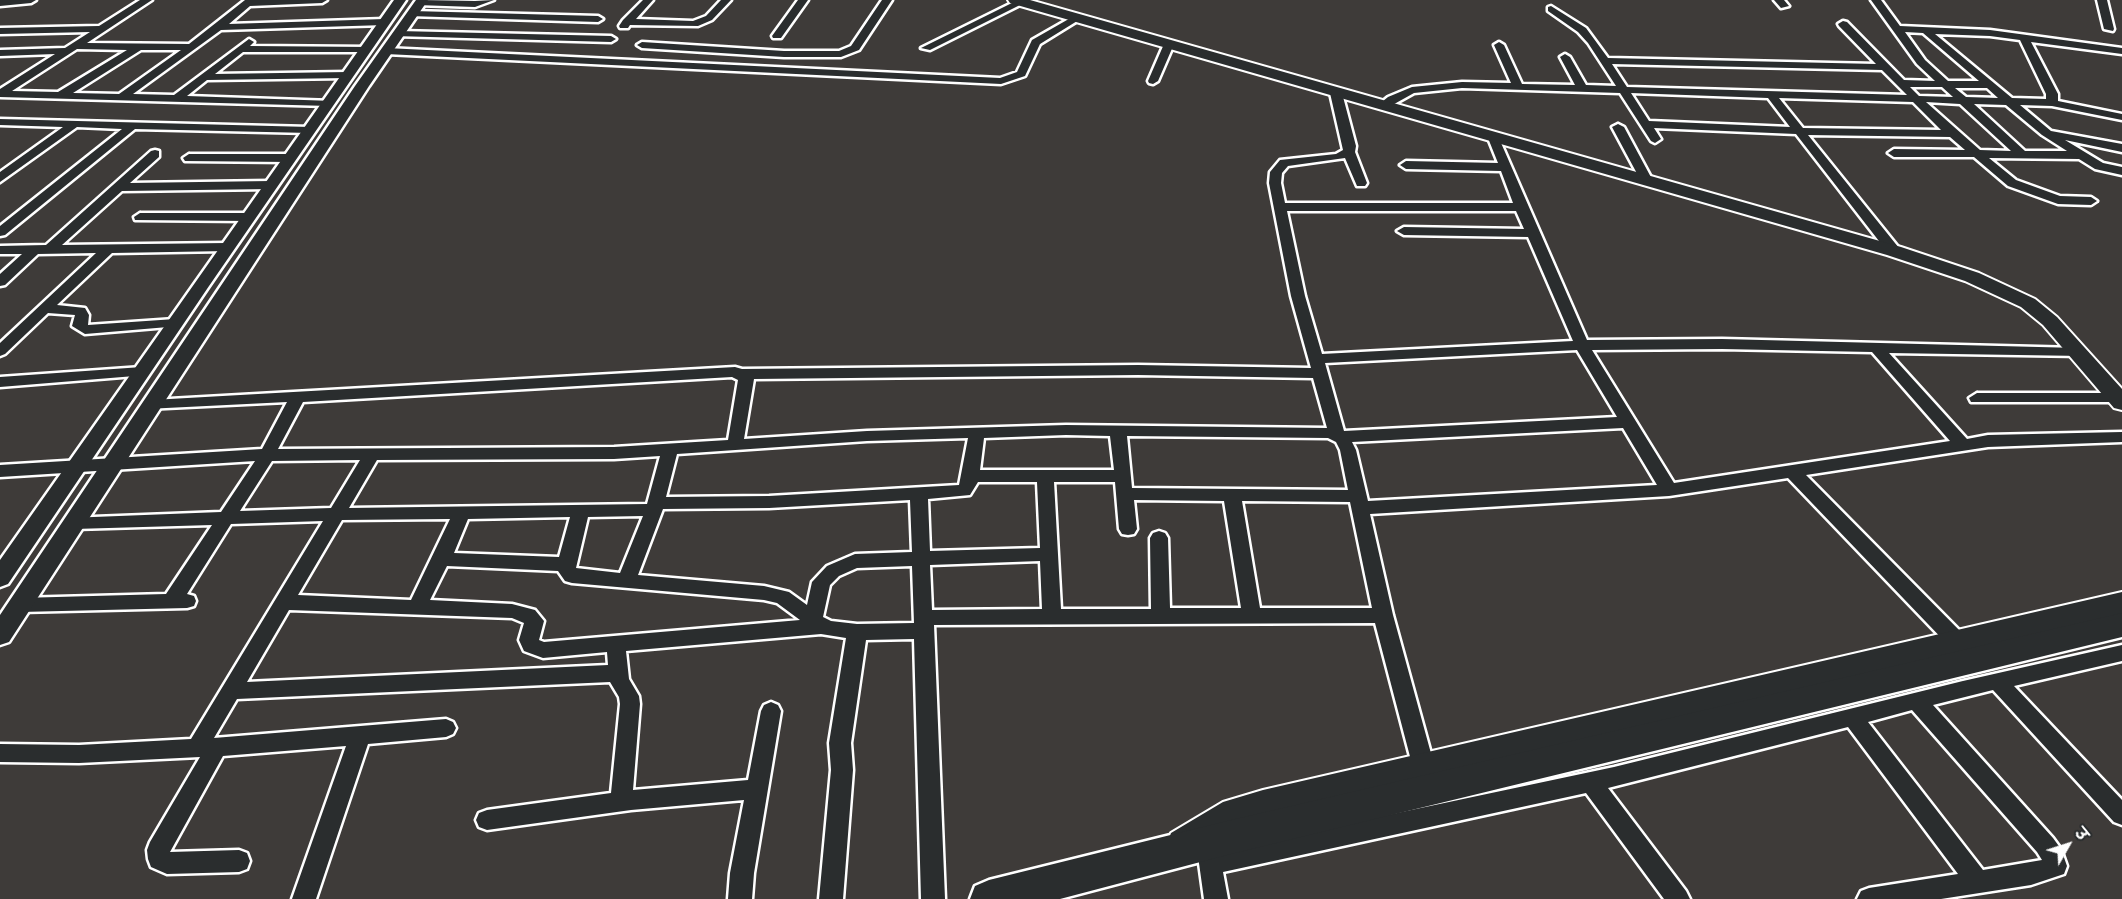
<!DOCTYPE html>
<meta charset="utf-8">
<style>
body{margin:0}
#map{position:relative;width:2122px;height:899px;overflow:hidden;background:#3e3b39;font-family:"Patrick Hand","Playpen Sans Deva",sans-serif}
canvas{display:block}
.north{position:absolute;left:2038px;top:815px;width:60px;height:60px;-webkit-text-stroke:4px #2a2d2e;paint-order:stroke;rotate:51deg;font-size:16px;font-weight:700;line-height:24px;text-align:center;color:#fff}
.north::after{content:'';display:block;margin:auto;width:21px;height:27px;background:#fff;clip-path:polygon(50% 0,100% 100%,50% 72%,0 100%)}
</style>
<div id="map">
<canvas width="2122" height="899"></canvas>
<div class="north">उ</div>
</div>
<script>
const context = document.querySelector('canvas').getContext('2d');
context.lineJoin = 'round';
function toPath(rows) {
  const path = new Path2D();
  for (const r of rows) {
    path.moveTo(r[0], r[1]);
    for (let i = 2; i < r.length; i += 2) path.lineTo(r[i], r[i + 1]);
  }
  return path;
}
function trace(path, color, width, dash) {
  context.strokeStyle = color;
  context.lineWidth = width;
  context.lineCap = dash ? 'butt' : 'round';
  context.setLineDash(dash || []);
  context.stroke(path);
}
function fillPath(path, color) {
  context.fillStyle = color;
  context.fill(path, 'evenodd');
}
const minor = toPath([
 [0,0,36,0,31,3,0,6,0,0],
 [140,0,152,0,87,43,189,44,245,0,327,0,322,3,250,6,229,24,385,19,390,22,385,25,221,30,133,94,174,95,249,39,254,42,250,46,370,47,370,51,366,52,243,52,215,74,348,72,353,75,348,78,207,80,187,96,333,101,333,105,329,106,0,97,0,89,55,54,0,56,0,50,65,48,90,32,0,34,0,28,99,26,140,0],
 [77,49,127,50,58,92,12,91,77,49],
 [141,50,181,50,119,94,73,93,141,50],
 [420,0,475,1,494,0,475,7,417,5,415,3,420,0],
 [643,0,653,0,636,19,693,21,706,16,721,0,731,0,712,20,698,26,630,25,628,28,620,28,619,26,623,20,643,0],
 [798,0,808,0,781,38,773,38,772,36,798,0],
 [882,0,892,0,859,50,841,57,784,57,642,48,637,45,642,42,784,51,839,51,851,46,882,0],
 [1018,0,1026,2,930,50,921,48,1018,0],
 [1774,0,1784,0,1789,6,1781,8,1774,0],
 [1871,0,1881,0,1900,26,1990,30,2122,48,2122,54,2031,42,2058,94,2058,101,2122,114,2122,120,2052,106,2020,105,2051,131,2122,144,2122,152,2065,140,2103,163,2122,167,2122,175,2095,169,2079,159,1989,158,2016,180,2060,196,2091,197,2097,201,2091,205,2058,204,2008,186,1974,157,1894,157,1888,153,1894,149,1965,150,1950,137,1808,135,1899,248,1901,251,1894,255,1889,254,1796,134,1654,128,1661,139,1655,143,1651,141,1620,93,1462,88,1414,93,1387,108,1379,108,1377,106,1388,97,1412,87,1462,82,1511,83,1494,45,1499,42,1504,45,1522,84,1575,85,1560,57,1565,54,1570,57,1586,85,1616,86,1588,43,1578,32,1548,11,1548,7,1551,6,1586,28,1608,58,1876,64,1839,26,1838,24,1843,21,1847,22,1904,80,1935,81,1917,64,1871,0],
 [1905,32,1923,33,1979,81,1948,81,1925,60,1905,32],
 [1935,34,1990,36,2020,40,2046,94,2046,99,2012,98,1935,34],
 [1612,64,1882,70,1907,95,1627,87,1612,64],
 [1910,87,1942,87,1953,97,1919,96,1910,87],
 [1955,88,1987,88,1998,98,1966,97,1955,88],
 [1631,93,1768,98,1790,127,1649,121,1631,93],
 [1779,98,1913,102,1941,130,1803,128,1779,98],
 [1926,102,1960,104,2011,151,1980,150,1926,102],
 [1974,104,2006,105,2042,135,2067,151,2025,151,1974,104],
 [2097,0,2107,0,2114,29,2113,31,2104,29,2097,0],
 [412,11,598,16,603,19,598,22,409,16,407,14,412,11],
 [1074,16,1082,18,1040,44,1025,76,1001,84,386,54,381,51,386,48,1000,78,1017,72,1032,40,1074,16],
 [398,31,611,36,616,39,611,42,394,36,394,32,398,31],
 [1169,41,1174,44,1158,81,1153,84,1149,83,1148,81,1164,44,1169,41],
 [1336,90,1342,93,1356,146,1355,152,1367,183,1365,186,1357,186,1345,158,1288,166,1282,173,1281,183,1285,203,1513,203,1501,171,1406,169,1400,165,1406,161,1498,163,1488,138,1494,134,1498,136,1587,340,1722,339,2078,348,2083,350,2086,353,2083,356,1889,353,1967,439,1988,435,2122,432,2122,442,1988,447,1806,475,1964,635,1967,641,1964,647,1957,649,1950,647,1788,478,1669,496,1370,514,1393,615,1435,768,1432,775,1424,777,1416,775,1413,768,1375,623,934,625,945,899,921,899,914,639,866,640,851,743,853,770,843,899,819,899,831,770,829,743,846,638,821,634,626,651,629,679,639,696,640,704,633,790,748,780,761,711,764,705,771,702,778,705,781,711,754,873,752,899,728,899,730,873,744,800,631,810,487,830,479,827,476,820,479,813,487,810,611,793,620,704,619,697,610,682,237,699,214,738,446,719,453,722,456,728,453,734,446,737,368,744,316,899,292,899,346,746,223,756,170,852,239,850,247,853,250,861,247,869,239,872,167,874,151,867,148,859,147,850,150,842,200,757,79,763,0,762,0,744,79,745,191,739,323,521,231,524,187,594,194,596,196,601,194,606,187,608,20,612,13,610,11,605,13,600,20,598,166,594,212,525,74,529,68,528,65,523,68,518,221,512,255,461,0,477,0,465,262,449,287,402,146,409,144,405,152,400,735,367,742,369,1138,365,1311,368,1291,296,1269,183,1270,172,1280,160,1336,154,1343,150,1330,93,1336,90],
 [1287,211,1516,211,1524,229,1404,227,1397,231,1404,235,1528,237,1573,341,1322,354,1305,296,1287,211],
 [1722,349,1872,352,1950,441,1674,483,1592,350,1722,349],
 [1577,350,1617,417,1344,431,1325,363,1577,350],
 [1138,375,1313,378,1327,428,1066,425,867,431,744,439,754,379,1138,375],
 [732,377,738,380,728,440,614,447,278,449,303,402,732,377],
 [1623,428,1657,485,1368,501,1356,450,1352,442,1623,428],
 [1066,435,1110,436,1114,470,980,470,984,438,1066,435],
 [1127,436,1328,438,1336,442,1340,450,1348,490,1132,488,1127,436],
 [968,438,959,485,769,496,666,497,677,454,867,441,968,438],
 [660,456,647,504,349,508,377,460,614,459,660,456],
 [360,460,331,508,240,511,272,461,360,460],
 [978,482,1037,482,1040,548,930,551,928,499,970,495,978,482],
 [1054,482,1115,482,1119,529,1122,534,1128,535,1134,534,1137,529,1134,500,1224,501,1241,608,1170,608,1168,538,1165,533,1159,531,1153,533,1150,538,1151,609,1061,609,1054,482],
 [910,500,912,552,855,554,827,566,812,582,807,605,789,592,764,586,638,575,663,509,769,508,910,500],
 [1242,501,1350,502,1372,608,1260,608,1242,501],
 [643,516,620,573,576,568,588,517,643,516],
 [570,517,559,557,454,553,468,519,570,517],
 [450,519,411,600,298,595,342,520,450,519],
 [1040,561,1042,609,932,610,930,565,1040,561],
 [447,566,558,571,565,581,572,583,764,600,777,603,800,620,544,642,539,640,544,621,535,610,512,604,430,600,447,566],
 [912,566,914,623,857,624,831,621,823,617,830,585,839,576,857,568,912,566],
 [289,610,512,618,524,623,519,640,524,651,543,658,607,652,608,665,247,682,289,610],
 [0,119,310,127,316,130,310,133,135,129,5,235,0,236,0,226,122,129,77,127,0,182,0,172,63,127,0,125,0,119],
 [1618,124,1624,127,1653,181,1651,184,1643,184,1641,181,1612,127,1618,124],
 [155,150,159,151,159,157,130,183,271,181,277,185,271,189,122,191,62,245,227,243,234,247,227,251,112,253,57,305,85,308,89,315,88,325,175,319,182,323,180,326,85,334,72,326,75,315,48,313,5,354,0,356,0,343,96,253,38,254,5,285,0,286,0,274,22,254,0,254,0,246,46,245,151,151,155,150],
 [189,154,289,154,295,158,289,162,185,161,183,158,189,154],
 [140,213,249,213,255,217,249,221,135,220,134,217,140,213],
 [142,367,150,372,147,375,0,387,0,377,142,367],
 [1977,393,2118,393,2122,394,2122,402,1971,402,1969,398,1977,393],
 [2122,645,2122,661,2014,686,2122,800,2122,825,2114,822,1993,690,1933,705,2053,838,2061,849,2067,866,2064,874,2031,885,1941,899,1857,899,1861,891,1869,888,1958,874,1848,727,1608,788,1686,891,1690,899,1664,899,1586,793,1223,872,1228,899,1204,899,1198,856,1201,848,1209,845,1218,851,1614,767,1963,681,2122,645],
 [1912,710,2037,852,2042,860,1983,870,1868,722,1912,710]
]);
const tertiary = toPath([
 [394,0,406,0,209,286,8,584,0,587,0,560,394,0],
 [416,0,428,0,369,86,9,642,0,645,0,615,355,86,416,0]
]);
const secondary = toPath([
 [1008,0,1030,0,1901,247,1979,273,2035,299,2057,317,2122,389,2122,410,2114,408,2043,325,2021,307,1965,281,1887,255,1010,3,1008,0],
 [2122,592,2122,614,1263,818,1242,824,1195,855,1183,859,1171,855,1167,844,1171,833,1223,802,1263,790,2122,592]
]);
const primary = toPath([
 [2122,613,2122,637,1227,855,1060,899,970,899,975,886,989,880,1227,821,2122,613]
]);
trace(minor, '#fff', 5);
trace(tertiary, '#fff', 5);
trace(secondary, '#fff', 4);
trace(primary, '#fff', 5);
fillPath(minor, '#2a2d2e');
fillPath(tertiary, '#2a2d2e');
fillPath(secondary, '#2a2d2e');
fillPath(primary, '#2a2d2e');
</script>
